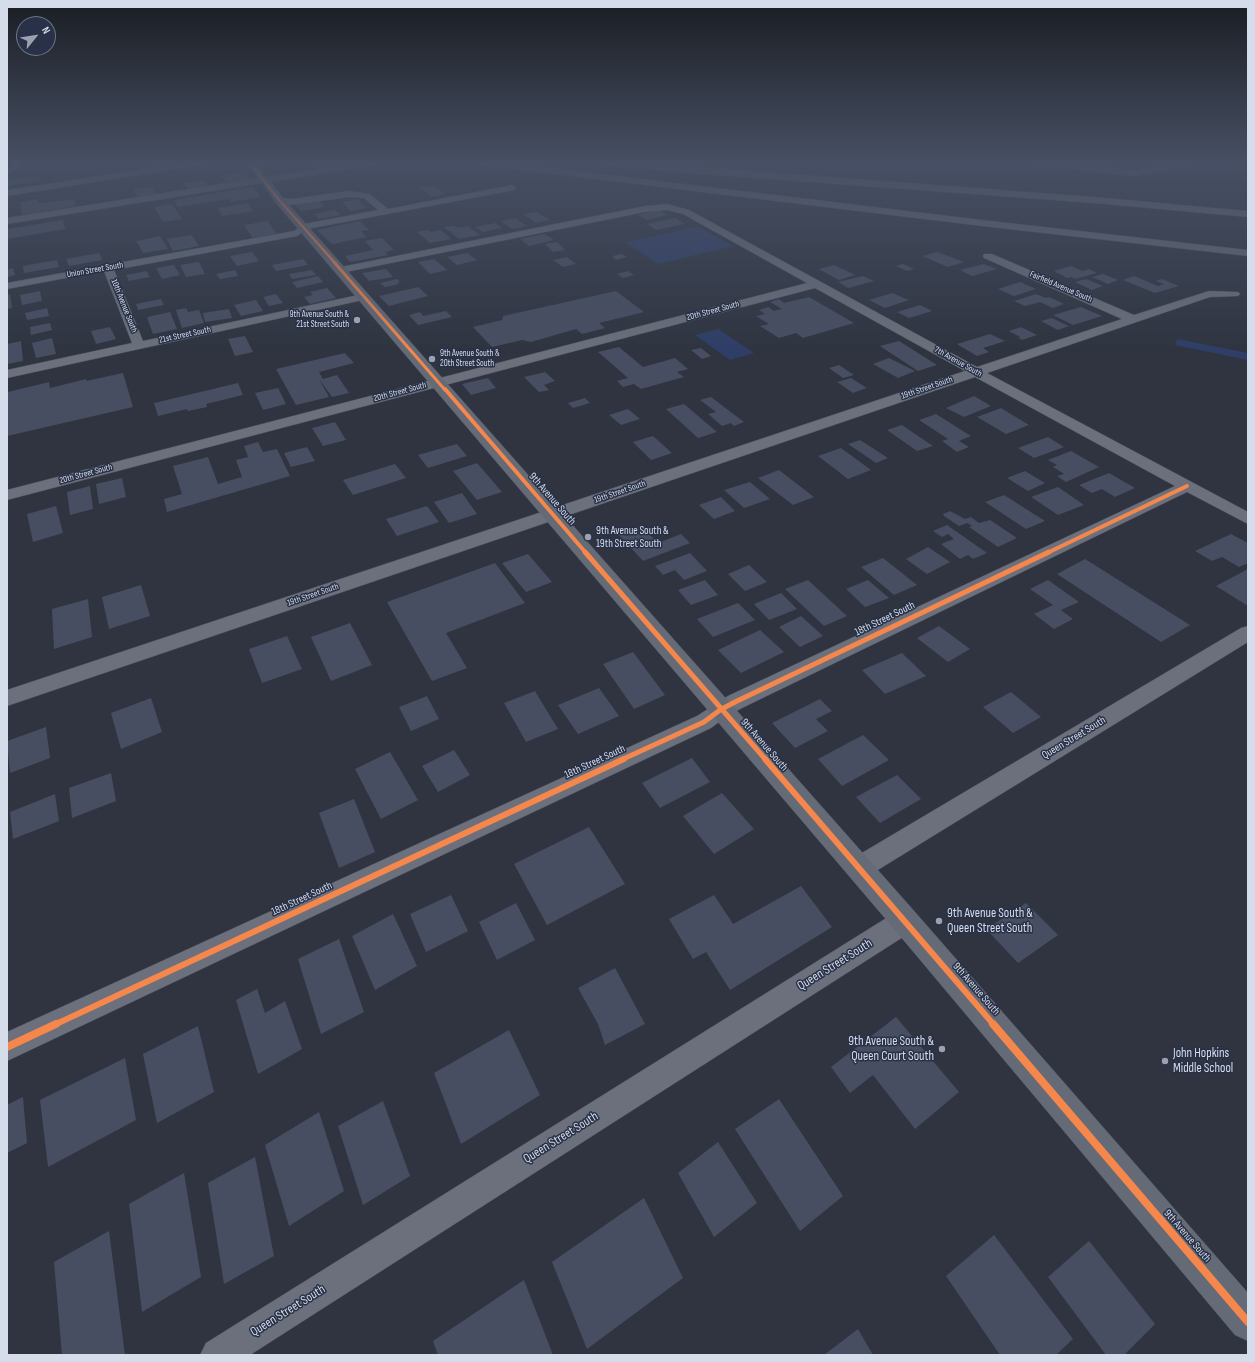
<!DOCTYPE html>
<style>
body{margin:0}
#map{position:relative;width:1255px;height:1362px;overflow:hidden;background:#2f3440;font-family:"Sofia Sans Condensed",sans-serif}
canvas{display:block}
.frame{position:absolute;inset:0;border:8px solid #d5dcea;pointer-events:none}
.north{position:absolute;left:16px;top:16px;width:40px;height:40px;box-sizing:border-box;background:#283147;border:1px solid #6d7588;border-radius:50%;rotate:60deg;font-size:11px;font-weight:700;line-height:16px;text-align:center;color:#d5dcea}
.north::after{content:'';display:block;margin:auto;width:14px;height:18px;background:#9ba1ae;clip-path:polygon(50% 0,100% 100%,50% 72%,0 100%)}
</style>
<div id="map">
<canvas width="1255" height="1362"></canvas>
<div class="frame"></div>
<div class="north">N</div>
</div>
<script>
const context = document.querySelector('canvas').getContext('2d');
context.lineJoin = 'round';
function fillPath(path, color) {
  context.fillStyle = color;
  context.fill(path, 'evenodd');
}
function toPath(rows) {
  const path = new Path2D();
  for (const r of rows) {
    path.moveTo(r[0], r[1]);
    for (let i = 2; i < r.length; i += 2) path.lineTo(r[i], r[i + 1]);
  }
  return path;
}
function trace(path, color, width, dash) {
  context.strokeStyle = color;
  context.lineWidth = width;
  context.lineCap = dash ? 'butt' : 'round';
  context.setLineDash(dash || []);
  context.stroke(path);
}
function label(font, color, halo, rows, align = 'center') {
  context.font = font + ' "Sofia Sans Condensed",sans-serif';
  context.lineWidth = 3;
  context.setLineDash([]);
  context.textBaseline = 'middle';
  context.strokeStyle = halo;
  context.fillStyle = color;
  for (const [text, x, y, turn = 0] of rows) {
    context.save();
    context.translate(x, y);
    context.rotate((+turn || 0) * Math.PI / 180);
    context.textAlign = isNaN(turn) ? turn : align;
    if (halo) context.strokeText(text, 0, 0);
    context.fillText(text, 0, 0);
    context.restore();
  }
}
const green = toPath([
 [698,227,733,246,658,264,625,242],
 [718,329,754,353,730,360,695,335],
 [1177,339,1248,353,1248,360,1175,345]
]);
const building = toPath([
 [311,162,346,162,346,163,317,167],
 [244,172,249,179,226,183,221,176],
 [39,176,41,181,7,186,7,180],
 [204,180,208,186,188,189,184,183],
 [435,186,445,194,431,197,420,188],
 [153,187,156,194,137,197,134,189],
 [253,187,261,197,231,202,229,199,178,207,174,200],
 [37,199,38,203,42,203,74,199,76,206,22,215,20,202],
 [357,199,366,208,350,211,342,202],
 [318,200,325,207,301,211,294,204],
 [248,203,253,211,222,216,218,208],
 [172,204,182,219,163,222,154,207],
 [335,210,341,215,319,219,314,214],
 [659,210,667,215,647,220,638,215],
 [537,212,550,220,536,223,523,214],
 [515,218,527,226,512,229,501,221],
 [675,218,685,224,656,230,647,224],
 [63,220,65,229,7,239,7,229],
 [268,221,277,234,253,238,244,225],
 [360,221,369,230,361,231,367,237,332,244,317,230],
 [495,223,502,228,483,232,475,227],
 [455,226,458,228,468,226,480,235,459,239,444,227],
 [428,230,430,232,441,230,451,239,430,243,417,232],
 [545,234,554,240,529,246,520,239],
 [192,235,199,246,173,251,167,239],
 [160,236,168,249,143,253,136,241],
 [382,238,394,250,385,252,388,255,350,262,345,256,373,250,365,241],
 [557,242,565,250,553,252,545,244],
 [252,252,259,261,237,266,230,256],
 [937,252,964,262,948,267,922,256],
 [99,253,102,260,69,266,66,259],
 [467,253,477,260,457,265,447,257],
 [622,254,627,257,616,260,612,256],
 [567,257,576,264,563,267,553,260],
 [303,259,308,265,276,271,272,265],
 [434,259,447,270,430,274,418,262],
 [57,260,59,267,24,273,23,266],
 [199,262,205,274,186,277,180,265],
 [903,264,914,269,907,271,896,266],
 [984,264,997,269,972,276,960,270],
 [174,265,180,275,162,279,156,268],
 [834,265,855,275,839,280,819,269],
 [1071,266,1083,271,1089,269,1097,273,1075,279,1071,277,1067,278,1054,271],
 [13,268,15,275,7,277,7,270],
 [386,269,393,277,369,281,362,273],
 [235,270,238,276,220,279,216,274],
 [312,270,316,275,292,279,289,274],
 [147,271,150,277,129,281,126,275],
 [628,271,634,275,623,278,617,274],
 [1103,274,1118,280,1108,284,1092,277],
 [318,276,323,282,297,288,292,282],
 [863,276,874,281,848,288,838,282],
 [1134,276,1158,286,1164,284,1156,281,1162,279,1179,286,1155,293,1123,280],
 [397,279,400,282,397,283,399,284,385,287,380,283],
 [1086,279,1103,286,1092,290,1075,282],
 [1020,282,1036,289,1014,296,998,289],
 [418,287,428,296,389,306,379,296],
 [327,288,336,298,310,304,304,297,313,295,310,292],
 [40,291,42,301,22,305,20,295],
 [616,291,644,312,599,323,605,328,582,334,576,329,531,342,522,340,492,347,473,327,502,320,503,316],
 [892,293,909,300,885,308,869,300],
 [10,294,12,308,7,309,7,295],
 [276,294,283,303,269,306,263,297],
 [1036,294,1046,298,1049,297,1064,304,1053,308,1040,302,1025,306,1014,301],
 [809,297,854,323,803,338,796,333,779,338,760,326,769,324,756,316,765,314,759,310,768,307,774,311,782,309,770,302,779,299,784,303],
 [161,299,164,305,138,310,136,304],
 [256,300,263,311,241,316,234,305],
 [920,305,932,311,909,318,897,312],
 [1081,307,1102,316,1073,325,1053,315],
 [47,308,49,316,27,320,25,313],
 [186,308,188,312,199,310,204,323,182,328,176,310],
 [229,309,232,318,205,322,203,313],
 [446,311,452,317,418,325,409,315,420,312,423,316],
 [170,312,177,329,153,334,147,317],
 [1052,318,1060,322,1069,326,1058,330,1041,321],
 [50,323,52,330,31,335,30,327],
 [110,327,116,339,96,344,91,331],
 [1021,327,1037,335,1022,340,1018,337,1020,337,1009,331],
 [990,334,1005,341,983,348,989,352,977,356,957,344],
 [245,336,253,352,235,356,228,339],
 [52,338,56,354,36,358,32,343],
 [21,341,23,361,7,364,7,344],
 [899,341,937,365,918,371,880,346],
 [619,347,643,367,675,358,688,369,677,372,684,377,641,389,634,384,623,387,617,381,628,378,598,352],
 [701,348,711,356,702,359,691,350],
 [345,353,354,363,319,372,323,379,337,375,349,393,332,397,319,379,329,397,296,405,276,369],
 [889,358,915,371,898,378,873,364],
 [839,365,854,375,843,378,829,368],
 [545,372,555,381,544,385,549,390,539,392,524,377],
 [123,373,133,407,7,436,8,392,49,382,50,388,86,379,86,381],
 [488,378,496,388,471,395,462,384],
 [851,378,867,388,853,393,837,382],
 [238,383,243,395,206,404,207,407,188,411,187,409,158,416,154,403],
 [278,388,286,404,263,410,255,393],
 [974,396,991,406,964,417,946,408],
 [711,397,744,422,734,426,731,423,722,426,708,414,716,412,700,400],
 [585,398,590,403,573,408,568,403],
 [684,404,717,432,698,438,666,409],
 [1001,408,1029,425,1006,434,977,417],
 [628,409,640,419,621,425,609,415],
 [936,414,971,436,959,441,969,447,957,452,942,441,948,439,919,420],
 [335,422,346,440,323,446,312,428],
 [902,425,918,436,933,446,917,451,887,430],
 [653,436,672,453,651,460,633,442],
 [1048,437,1064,447,1034,458,1018,448],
 [860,440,888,458,876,463,848,444],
 [258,442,263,452,277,449,290,476,167,512,164,499,182,494,173,466,208,457,218,484,242,477,236,460,248,457,244,446],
 [457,444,467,456,428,468,418,455],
 [307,447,315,461,291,467,284,453],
 [841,448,871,470,848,479,818,456],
 [1071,451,1099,467,1066,482,1057,476,1064,474,1053,467,1057,465,1048,460],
 [477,463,502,492,477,500,453,471],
 [395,464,406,478,353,495,343,480],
 [779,470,814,497,793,505,758,478],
 [1025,471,1045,483,1028,491,1007,478],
 [1109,473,1135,488,1115,497,1102,489,1092,493,1079,485],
 [122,478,126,497,99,504,96,484],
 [750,482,770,499,744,508,724,490],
 [90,486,93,509,70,515,67,492],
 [1058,487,1084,505,1058,515,1031,497],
 [462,493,477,514,449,523,434,502],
 [1004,495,1045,521,1026,529,985,502],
 [721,497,735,511,714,519,699,505],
 [56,506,63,533,33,542,27,514],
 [427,506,439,522,397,536,386,519],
 [950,511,965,519,971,517,979,523,990,520,1017,538,998,547,969,527,972,526,967,523,959,526,944,516,943,514],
 [947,525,987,553,973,559,968,555,960,559,941,544,954,539,948,534,942,537,933,531],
 [641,526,658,543,681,534,690,543,643,561,618,534],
 [1231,534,1248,543,1248,563,1239,567,1222,557,1212,561,1195,551],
 [928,547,950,562,927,574,906,559],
 [690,553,707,571,684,580,675,570,663,575,655,566],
 [528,554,552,582,526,592,502,563],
 [883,558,917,585,894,595,861,567],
 [1085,559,1190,625,1161,642,1057,574],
 [495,563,525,603,446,633,467,668,432,681,387,602],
 [749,565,767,582,745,591,728,574],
 [1248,569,1248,606,1216,586],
 [705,580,718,595,691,605,678,590],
 [808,580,847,616,824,626,785,589],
 [868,580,889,598,865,607,846,589],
 [1048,580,1079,602,1061,610,1073,619,1054,629,1034,614,1053,605,1030,589],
 [141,585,150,616,109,629,102,597],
 [781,593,797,609,769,620,754,604],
 [88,599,92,637,54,649,52,609],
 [738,603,755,620,713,637,697,619],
 [801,616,823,636,800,647,779,627],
 [350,623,372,665,331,681,311,637],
 [939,626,970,649,948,662,917,638],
 [760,630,784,652,741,673,718,650],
 [287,636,302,669,262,683,249,649],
 [633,652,665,695,634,709,603,664],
 [902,653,926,676,885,694,862,670],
 [599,688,619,716,578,734,558,705],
 [535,691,558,729,526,742,504,703],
 [1011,692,1041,717,1013,733,983,707],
 [427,696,439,719,411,731,399,707],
 [151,698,162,732,121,749,111,713],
 [820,699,832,711,816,719,828,731,795,748,772,723],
 [46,727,50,758,10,773,7,741],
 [863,735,889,760,842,786,818,759],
 [454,750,470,775,438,792,422,766],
 [390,752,418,800,381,819,355,769],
 [692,758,710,782,660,808,642,783],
 [111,773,116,801,72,818,69,788],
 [897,775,921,799,880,823,856,797],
 [722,793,754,829,714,854,683,816],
 [55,794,59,821,13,839,10,812],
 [354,799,375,852,339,868,319,813],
 [589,827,625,884,547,925,514,864],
 [801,886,832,927,730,990,706,952,693,959,669,919,714,895,733,924],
 [451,895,468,931,426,952,410,914],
 [516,903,535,940,497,960,479,922],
 [1026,903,1058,935,1018,963,986,929],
 [393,914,417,966,375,990,352,936],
 [339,939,364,1012,321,1034,298,959],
 [615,968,645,1024,605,1045,598,1024,578,988],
 [257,989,265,1013,285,1001,302,1049,258,1074,236,1000],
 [896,1017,959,1092,915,1129,873,1075,850,1093,831,1067],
 [198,1026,214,1092,157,1123,143,1054],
 [509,1030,540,1095,461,1144,434,1073],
 [125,1058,136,1120,48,1167,40,1100],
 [23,1097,27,1143,7,1153,7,1105],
 [779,1099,843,1196,800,1231,735,1129],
 [383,1101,410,1176,363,1205,338,1126],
 [319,1112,344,1191,289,1226,265,1145],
 [718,1142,757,1203,714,1237,678,1173],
 [255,1157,274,1256,224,1284,208,1183],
 [184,1173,201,1277,142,1312,129,1204],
 [644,1198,683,1278,587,1349,552,1262],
 [109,1231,125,1355,62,1355,54,1262],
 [994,1235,1073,1339,1056,1355,1000,1355,946,1276],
 [1089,1241,1155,1324,1124,1355,1106,1355,1048,1277],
 [524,1280,553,1355,438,1355,433,1341],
 [858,1329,873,1355,824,1355]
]);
const street = toPath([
 [11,162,19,162,21,167,7,175,7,169,12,166,11,162],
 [191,162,212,162,208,164,7,196,7,190,191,162],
 [512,185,515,186,515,190,307,229,297,236,114,270,143,341,363,294,369,297,363,300,7,378,7,370,132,343,104,271,7,289,7,283,294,231,304,224,378,210,364,198,349,197,291,205,282,203,282,199,285,198,291,199,349,191,370,194,388,209,512,185],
 [667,204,689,210,977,367,1122,319,984,258,983,256,984,254,992,254,1134,315,1209,291,1238,292,1240,294,1238,296,1210,297,987,373,1248,512,1248,524,1187,492,742,708,727,716,711,728,7,1061,7,1032,697,716,728,696,1175,486,975,377,7,706,7,690,965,371,815,288,7,500,7,490,807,283,683,214,667,210,645,212,341,273,336,270,341,267,645,206,667,204],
 [1248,626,1248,642,868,876,859,879,850,876,847,868,850,860,1241,628,1248,626],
 [905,909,914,912,918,921,914,930,250,1355,200,1355,206,1343,896,912,905,909]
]);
const secondary = toPath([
 [245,162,254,162,267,177,358,162,380,162,376,165,271,182,284,199,915,912,1248,1293,1248,1341,1235,1335,895,930,276,203,262,183,7,224,7,218,258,178,245,162],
 [1034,162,1056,162,1136,170,1176,162,1194,162,1190,165,1136,176,1038,166,1035,165,1034,162]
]);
const highway = toPath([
 [475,162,502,162,982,220,1248,250,1248,256,982,226,479,165,475,162],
 [601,162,634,162,1094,197,1248,211,1248,217,1094,203,688,173,605,165,601,162]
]);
const cyclewayFar5 = toPath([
 [249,162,280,201,335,263]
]);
const cyclewayFar4 = toPath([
 [334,262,445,390]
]);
const cyclewayFar3 = toPath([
 [445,389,586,553],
 [1047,553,1187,486]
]);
const cyclewayFar2 = toPath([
 [585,552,766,760],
 [621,760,704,722,720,710,735,702,1049,552]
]);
const cyclewayFar1 = toPath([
 [765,759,994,1025],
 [54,1025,624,759]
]);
const cycleway = toPath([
 [993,1024,1248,1322],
 [7,1047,56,1024]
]);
const markers = [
 [357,320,4,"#9ba1ae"],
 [432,359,4,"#9ba1ae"],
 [588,537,4,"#9ba1ae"],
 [939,921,4,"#9ba1ae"],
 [942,1049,4,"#9ba1ae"],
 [1165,1061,4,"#9ba1ae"]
];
const farStreetnames = [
 ["Union Street South",95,270,-10],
 ["Fairfield Avenue South",1061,287,23],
 ["10th Avenue South",124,306,68],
 ["20th Street South",713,311,-15],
 ["21st Street South",185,335,-12],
 ["7th Avenue South",958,362,29],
 ["19th Street South",927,388,-19],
 ["20th Street South",400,392,-15],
 ["20th Street South",86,474,-15],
 ["19th Street South",620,492,-19],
 ["19th Street South",313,595,-19]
];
const farPoinames = [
 ["9th Avenue South &",349,315],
 ["21st Street South",349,325],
 ["9th Avenue South &",440,354,"left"],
 ["20th Street South",440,364,"left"]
];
const streetNames = [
 ["9th Avenue South",552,499,49],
 ["18th Street South",885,619,-26],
 ["Queen Street South",1074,738,-31],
 ["9th Avenue South",764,745,49],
 ["18th Street South",595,762,-25],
 ["18th Street South",302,899,-25],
 ["9th Avenue South",976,989,49],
 ["9th Avenue South",1187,1236,49]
];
const poiNames = [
 ["9th Avenue South &",596,531],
 ["19th Street South",596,544]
];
const nearPoinames = [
 ["9th Avenue South &",947,914],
 ["Queen Street South",947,929],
 ["9th Avenue South &",934,1042,"right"],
 ["Queen Court South",934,1057,"right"],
 ["John Hopkins",1173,1054],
 ["Middle School",1173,1069]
];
const nearStreetnames = [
 ["Queen Street South",835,965,-32],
 ["Queen Street South",561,1138,-32],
 ["Queen Street South",288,1311,-32]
];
fillPath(green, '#2e3e67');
fillPath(building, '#474e61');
trace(street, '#4b505a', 1);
trace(secondary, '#4b505a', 1);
trace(highway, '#4b505a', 1);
fillPath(street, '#6b707c');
fillPath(secondary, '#646a76');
fillPath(highway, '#676b76');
trace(cyclewayFar5, '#f5874c', 2.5);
trace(cyclewayFar4, '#f5874c', 3);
trace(cyclewayFar3, '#f5874c', 4);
trace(cyclewayFar2, '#f5874c', 5);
trace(cyclewayFar1, '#f5874c', 6);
trace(cycleway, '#f5874c', 8);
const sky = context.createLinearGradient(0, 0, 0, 353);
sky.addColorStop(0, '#1a1d23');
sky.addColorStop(0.46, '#475064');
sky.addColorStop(1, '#47506400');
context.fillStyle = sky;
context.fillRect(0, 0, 1255, 353);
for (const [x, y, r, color] of markers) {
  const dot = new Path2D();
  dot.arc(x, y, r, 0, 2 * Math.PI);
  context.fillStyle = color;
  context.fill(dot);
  trace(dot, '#283147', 1.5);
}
label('9px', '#d5dcea', '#283147', farStreetnames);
label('9px', '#d5dcea', '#283147', farPoinames, 'right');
label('11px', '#d5dcea', '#283147', streetNames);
label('11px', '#d5dcea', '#283147', poiNames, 'left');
label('13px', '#d5dcea', '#283147', nearPoinames, 'left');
label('13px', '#d5dcea', '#283147', nearStreetnames);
</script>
